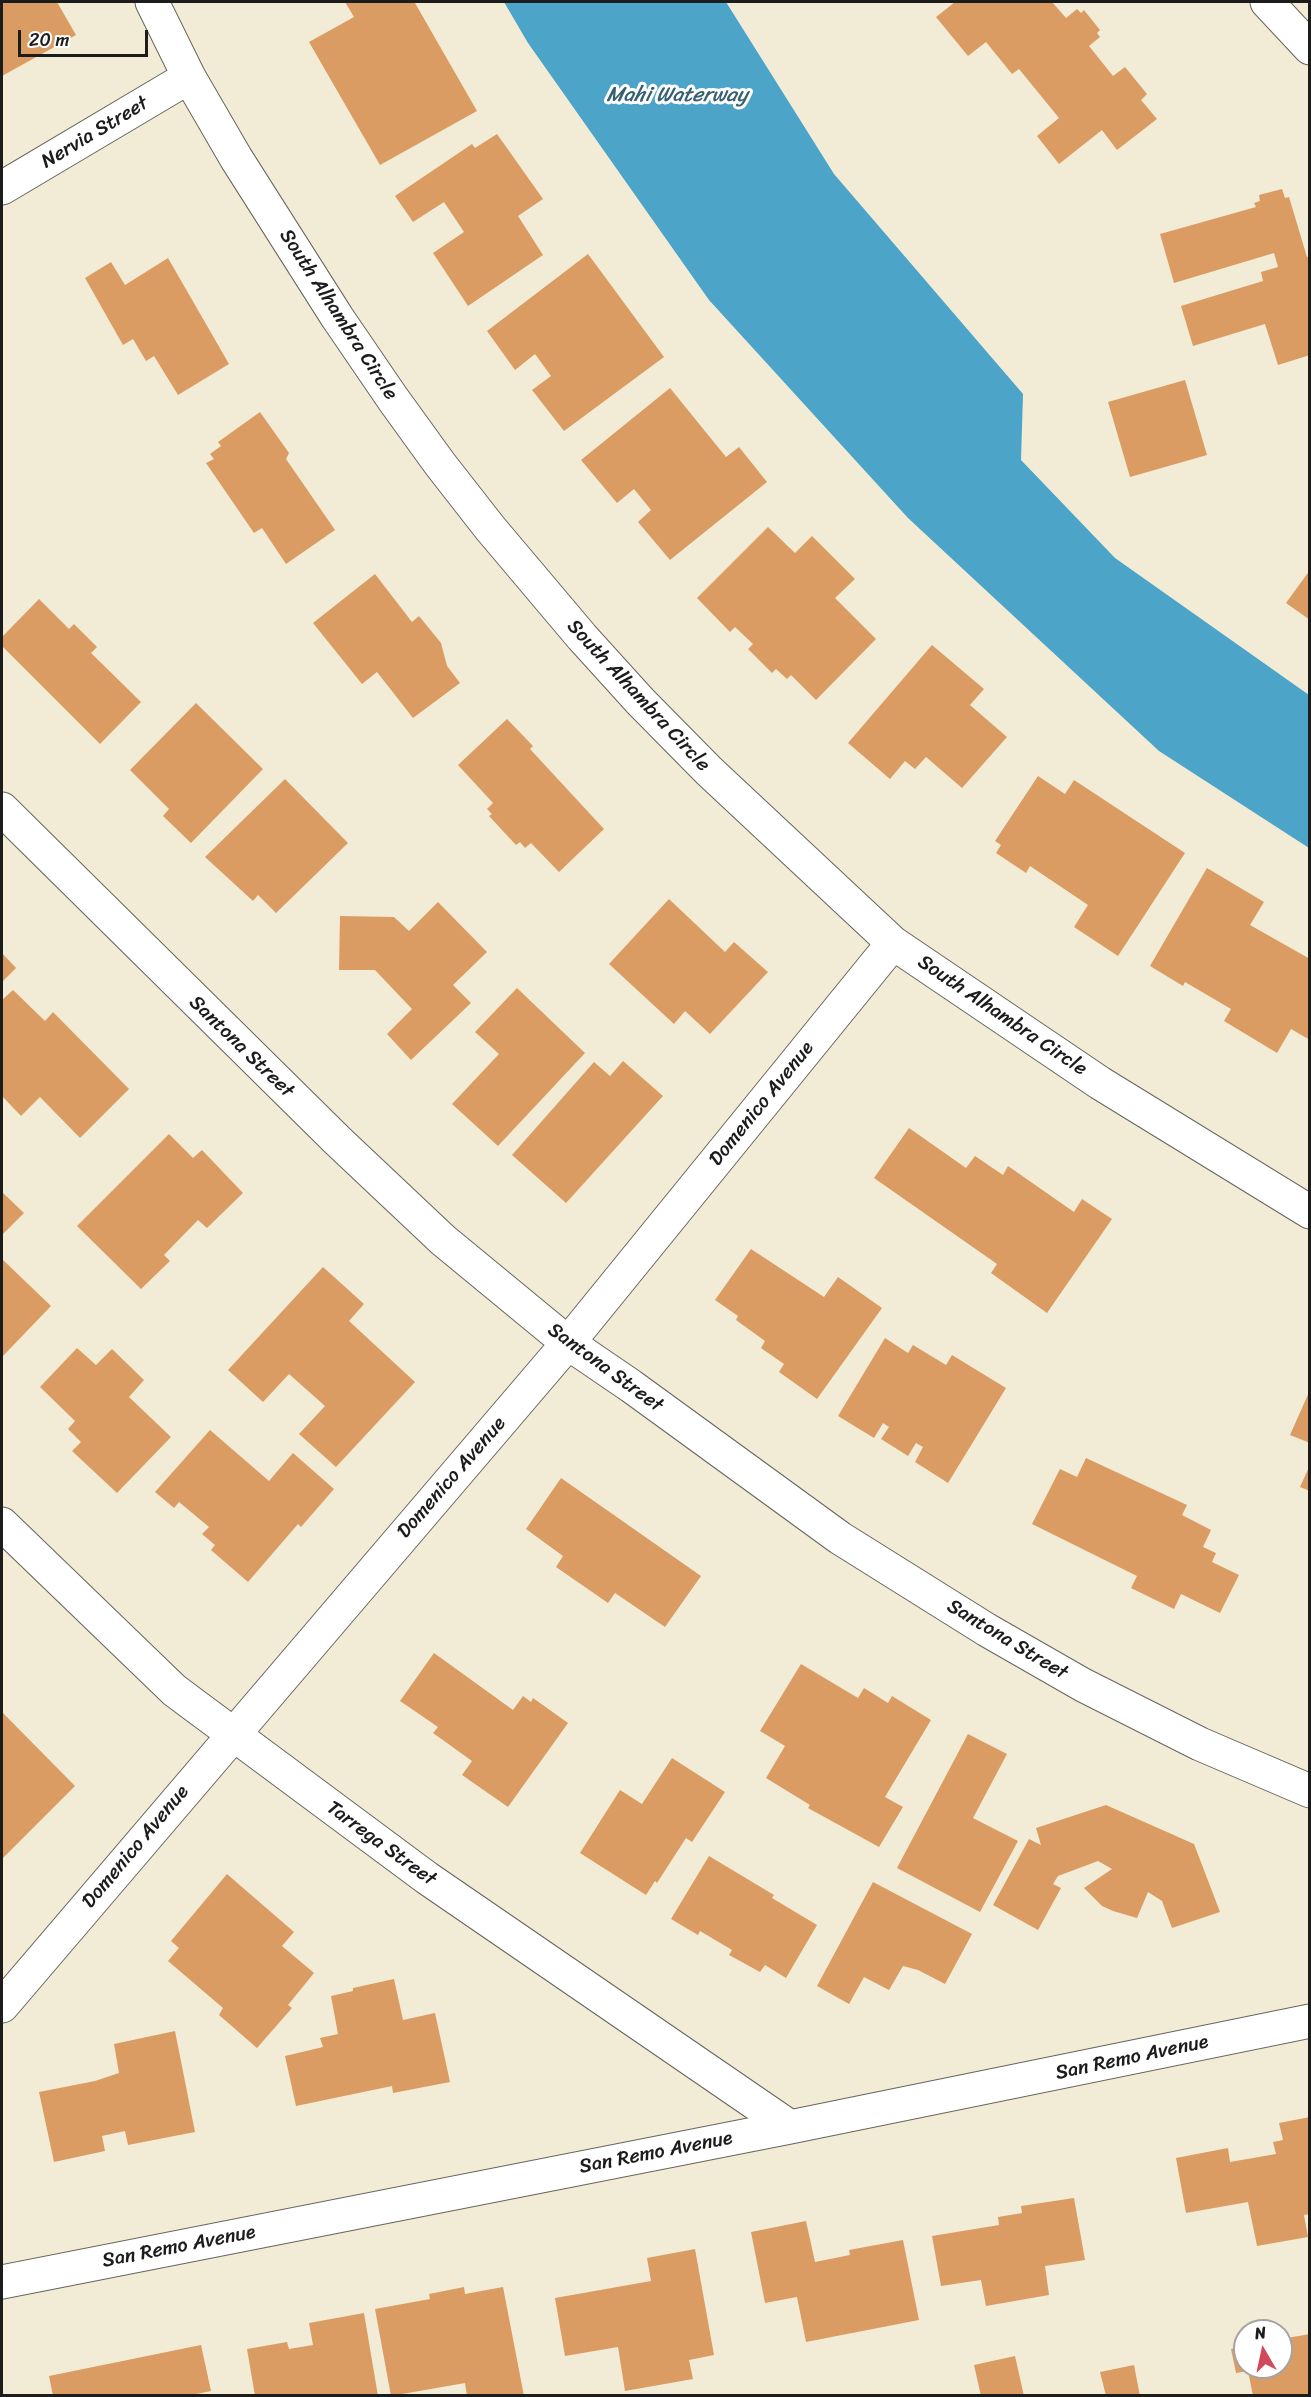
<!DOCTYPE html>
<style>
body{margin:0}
#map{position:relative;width:1311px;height:2397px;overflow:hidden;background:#f2ecd6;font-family:Sriracha,sans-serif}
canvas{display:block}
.frame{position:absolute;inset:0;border:3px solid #1c1c1c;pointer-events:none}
.north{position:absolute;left:1233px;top:2319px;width:60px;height:60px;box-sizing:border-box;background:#fff;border:2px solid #a4a4a4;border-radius:50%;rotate:351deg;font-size:16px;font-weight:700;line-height:24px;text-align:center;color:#1c1c1c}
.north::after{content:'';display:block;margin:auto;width:21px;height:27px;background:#d1495b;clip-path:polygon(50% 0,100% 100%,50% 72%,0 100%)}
.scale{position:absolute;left:18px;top:30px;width:130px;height:27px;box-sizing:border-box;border:3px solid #1c1c1c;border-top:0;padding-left:8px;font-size:18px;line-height:21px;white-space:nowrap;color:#1c1c1c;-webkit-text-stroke:4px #fff;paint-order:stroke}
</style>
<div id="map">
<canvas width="1311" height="2397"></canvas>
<div class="frame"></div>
<div class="north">N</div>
<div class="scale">20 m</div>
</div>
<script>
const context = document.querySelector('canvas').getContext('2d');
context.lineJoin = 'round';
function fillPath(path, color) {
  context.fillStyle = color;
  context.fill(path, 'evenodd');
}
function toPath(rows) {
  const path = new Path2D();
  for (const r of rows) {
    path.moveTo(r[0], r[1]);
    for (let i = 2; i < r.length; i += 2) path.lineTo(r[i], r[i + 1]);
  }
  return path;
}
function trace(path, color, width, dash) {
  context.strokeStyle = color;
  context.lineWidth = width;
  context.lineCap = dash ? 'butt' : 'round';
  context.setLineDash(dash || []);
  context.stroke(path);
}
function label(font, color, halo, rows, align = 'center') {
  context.font = font + ' Sriracha,sans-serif';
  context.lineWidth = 6;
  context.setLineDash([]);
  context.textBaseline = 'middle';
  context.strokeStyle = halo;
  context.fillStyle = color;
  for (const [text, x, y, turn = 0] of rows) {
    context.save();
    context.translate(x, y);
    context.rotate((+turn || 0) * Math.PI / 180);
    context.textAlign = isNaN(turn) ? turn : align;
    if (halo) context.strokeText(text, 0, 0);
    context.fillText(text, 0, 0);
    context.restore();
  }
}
const water = toPath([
 [504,2,726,2,834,174,1023,394,1021,460,1115,558,1309,695,1309,848,1159,751,908,518,709,300,528,43]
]);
const building = toPath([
 [2,2,57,2,76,35,2,76],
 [345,2,418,2,415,3,477,111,380,165,309,42,354,17],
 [955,2,1052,2,1066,18,1077,9,1081,13,1084,10,1100,30,1097,33,1100,37,1089,46,1113,76,1125,67,1147,94,1141,100,1157,119,1117,150,1102,130,1059,164,1037,136,1059,118,1019,69,1012,74,986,42,968,56,936,17],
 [497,134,543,199,518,216,543,255,468,306,433,253,464,232,444,202,413,222,395,196,472,144,475,148],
 [1282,189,1285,198,1289,197,1307,257,1310,256,1310,355,1278,365,1265,324,1193,346,1181,306,1263,281,1261,272,1278,267,1274,253,1174,283,1160,234,1256,207,1254,203,1260,201,1259,195],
 [588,254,664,357,564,431,532,390,551,376,535,354,515,370,487,331],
 [168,258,229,364,178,395,154,356,146,361,133,339,123,345,85,278,111,262,125,285],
 [1185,380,1207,455,1130,477,1108,402],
 [670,388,726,457,739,447,767,482,670,560,638,522,651,510,634,489,617,503,581,460],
 [260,412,289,453,286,459,335,530,286,564,262,528,254,533,206,463,214,459,210,454,221,446,218,442],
 [768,527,795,553,812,536,855,579,835,598,876,639,816,700,791,675,787,679,776,669,772,673,748,649,753,644,735,627,730,632,697,598],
 [1310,570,1310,620,1286,603],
 [375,574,412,622,419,616,441,643,447,666,460,683,413,718,377,672,362,684,313,623],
 [39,599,69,629,74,624,97,647,91,653,141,702,100,744,2,646,2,637],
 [932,645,984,689,970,705,1007,737,962,788,926,757,915,769,905,761,890,779,848,743],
 [196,703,263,769,191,843,163,816,169,809,130,770],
 [507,719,533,746,530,749,604,829,559,872,531,843,525,848,520,842,516,845,489,816,492,814,487,809,493,803,458,765],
 [1038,776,1065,794,1074,780,1185,853,1118,956,1074,927,1088,905,1030,866,1026,873,996,853,1001,845,995,841],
 [285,779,348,843,276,913,258,895,253,901,205,857],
 [1207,868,1264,902,1250,925,1310,959,1310,1040,1291,1029,1277,1053,1224,1021,1231,1009,1185,982,1183,986,1150,966],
 [669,899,725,952,734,942,768,972,710,1034,685,1011,674,1024,609,964],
 [438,902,487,952,453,985,471,1003,411,1060,387,1034,412,1009,375,970,339,970,340,916,394,917,409,931],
 [2,953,16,968,2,982],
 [517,988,585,1053,498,1146,452,1104,499,1054,475,1032],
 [13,990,45,1021,53,1012,129,1089,80,1138,40,1097,21,1116,2,1096,2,1000],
 [623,1061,663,1096,566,1203,512,1155,594,1062,610,1076],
 [909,1128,966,1168,975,1156,1003,1175,1008,1166,1074,1212,1082,1199,1112,1219,1047,1313,991,1273,997,1264,874,1178],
 [169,1134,193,1158,202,1150,243,1193,207,1228,198,1220,164,1255,170,1261,141,1289,77,1226],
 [2,1192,24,1213,2,1235],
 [751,1249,824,1297,838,1277,882,1308,817,1399,779,1372,784,1364,761,1348,765,1341,736,1320,738,1316,715,1300],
 [2,1259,51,1306,2,1357],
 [323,1267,364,1304,349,1321,415,1382,336,1467,299,1434,325,1406,289,1374,263,1402,228,1370],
 [885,1338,908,1353,913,1345,946,1365,952,1355,1006,1388,948,1483,915,1462,923,1447,916,1443,908,1456,881,1439,889,1427,883,1423,874,1438,838,1416],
 [77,1348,96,1365,112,1349,144,1380,129,1397,171,1437,117,1493,72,1451,81,1442,68,1429,75,1421,40,1387],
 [1310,1390,1310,1443,1290,1435],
 [210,1430,269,1481,293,1453,334,1489,301,1527,298,1524,248,1582,211,1550,215,1545,202,1534,209,1527,179,1502,174,1508,155,1492],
 [1086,1458,1187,1505,1182,1515,1211,1530,1203,1547,1216,1553,1212,1562,1239,1575,1220,1613,1181,1594,1174,1609,1131,1588,1137,1576,1032,1524,1060,1469,1077,1477],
 [1310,1465,1310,1491,1300,1487],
 [561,1478,701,1576,665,1627,615,1593,608,1603,556,1567,563,1556,526,1529],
 [434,1653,513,1710,523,1696,531,1702,533,1698,568,1723,508,1807,462,1775,472,1761,433,1733,438,1727,400,1701],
 [801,1664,858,1698,864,1688,888,1703,892,1696,931,1720,885,1797,903,1807,879,1847,808,1808,810,1805,766,1778,785,1746,760,1731],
 [2,1712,75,1786,2,1859],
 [968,1734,1007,1754,973,1818,1018,1841,980,1912,897,1868],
 [672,1758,725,1792,692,1842,686,1838,657,1883,655,1881,646,1895,580,1853,620,1790,642,1804],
 [1106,1805,1194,1844,1220,1912,1172,1928,1162,1901,1148,1892,1137,1918,1113,1911,1102,1906,1084,1888,1112,1869,1098,1861,1058,1876,1053,1884,1061,1888,1038,1930,993,1905,1029,1839,1041,1845,1036,1828],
 [709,1856,774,1895,772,1898,817,1925,786,1978,765,1965,760,1972,729,1955,732,1950,700,1931,698,1935,671,1919],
 [227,1874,294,1932,282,1946,314,1973,288,2005,292,2008,257,2048,219,2015,223,2008,168,1961,179,1948,171,1941],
 [873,1882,972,1934,945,1984,918,1970,903,1966,889,1990,864,1977,849,2004,817,1986],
 [394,1979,403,2020,435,2013,450,2082,393,2093,392,2086,296,2106,285,2056,323,2047,320,2038,338,2034,331,1996,353,1991,353,1988],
 [175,2031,195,2132,128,2145,125,2131,102,2136,105,2151,54,2162,39,2092,95,2081,119,2073,114,2044],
 [1310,2117,1310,2214,1304,2215,1308,2237,1257,2246,1248,2202,1186,2213,1176,2158,1228,2148,1230,2162,1276,2154,1273,2142,1283,2140,1279,2123],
 [1074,2198,1085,2260,1045,2266,1049,2295,986,2306,981,2280,941,2286,932,2236,999,2225,998,2217,1022,2213,1021,2206],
 [806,2221,815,2262,850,2255,849,2250,903,2240,919,2320,806,2342,797,2297,765,2303,751,2232],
 [695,2249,714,2355,689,2360,693,2379,625,2391,618,2347,565,2356,555,2298,651,2281,647,2258],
 [464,2287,465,2294,503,2287,524,2396,467,2396,465,2383,391,2396,375,2309,430,2299,429,2294],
 [364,2313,378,2396,255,2396,247,2349,287,2342,289,2349,313,2345,309,2323],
 [1310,2334,1310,2396,1253,2396,1248,2371,1236,2373,1231,2349,1245,2346,1245,2367,1281,2367,1281,2339],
 [201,2345,211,2391,187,2396,53,2396,49,2376],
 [1015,2356,1024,2396,981,2396,974,2365],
 [1134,2365,1140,2396,1106,2396,1100,2372]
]);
const street = toPath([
 [152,2,189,77,236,158,337,317,393,399,440,464,490,528,582,637,640,701,709,771,893,943,1100,1083,1310,1212],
 [1267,2,1310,48],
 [2,188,189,77],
 [2,809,338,1141,443,1240,568,1343,631,1386,840,1538,987,1630,1083,1685,1200,1744,1310,1791],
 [2,1524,174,1690,190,1702,427,1878,790,2127],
 [2,2006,568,1343,893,943],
 [2,2282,790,2127,1310,2021]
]);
const streetNames = [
 ["Nervia Street",95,133,-31],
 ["South Alhambra Circle",338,315,57],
 ["South Alhambra Circle",638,696,47],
 ["South Alhambra Circle",1002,1016,34],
 ["Santona Street",241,1047,44],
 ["Domenico Avenue",762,1104,-51],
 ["Santona Street",605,1368,36],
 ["Domenico Avenue",452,1478,-49],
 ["Santona Street",1007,1640,31],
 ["Tarrega Street",381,1844,36],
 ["Domenico Avenue",136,1847,-50],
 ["San Remo Avenue",1132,2058,-12],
 ["San Remo Avenue",656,2153,-11],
 ["San Remo Avenue",179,2247,-11]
];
const waterNames = [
 ["Mahi Waterway",677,96]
];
fillPath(water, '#4ca4c9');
fillPath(building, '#da9c62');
trace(street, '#67655d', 35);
trace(street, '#fff', 33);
label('20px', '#1c1c1c', '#fff', streetNames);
label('italic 21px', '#346072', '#fff', waterNames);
</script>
